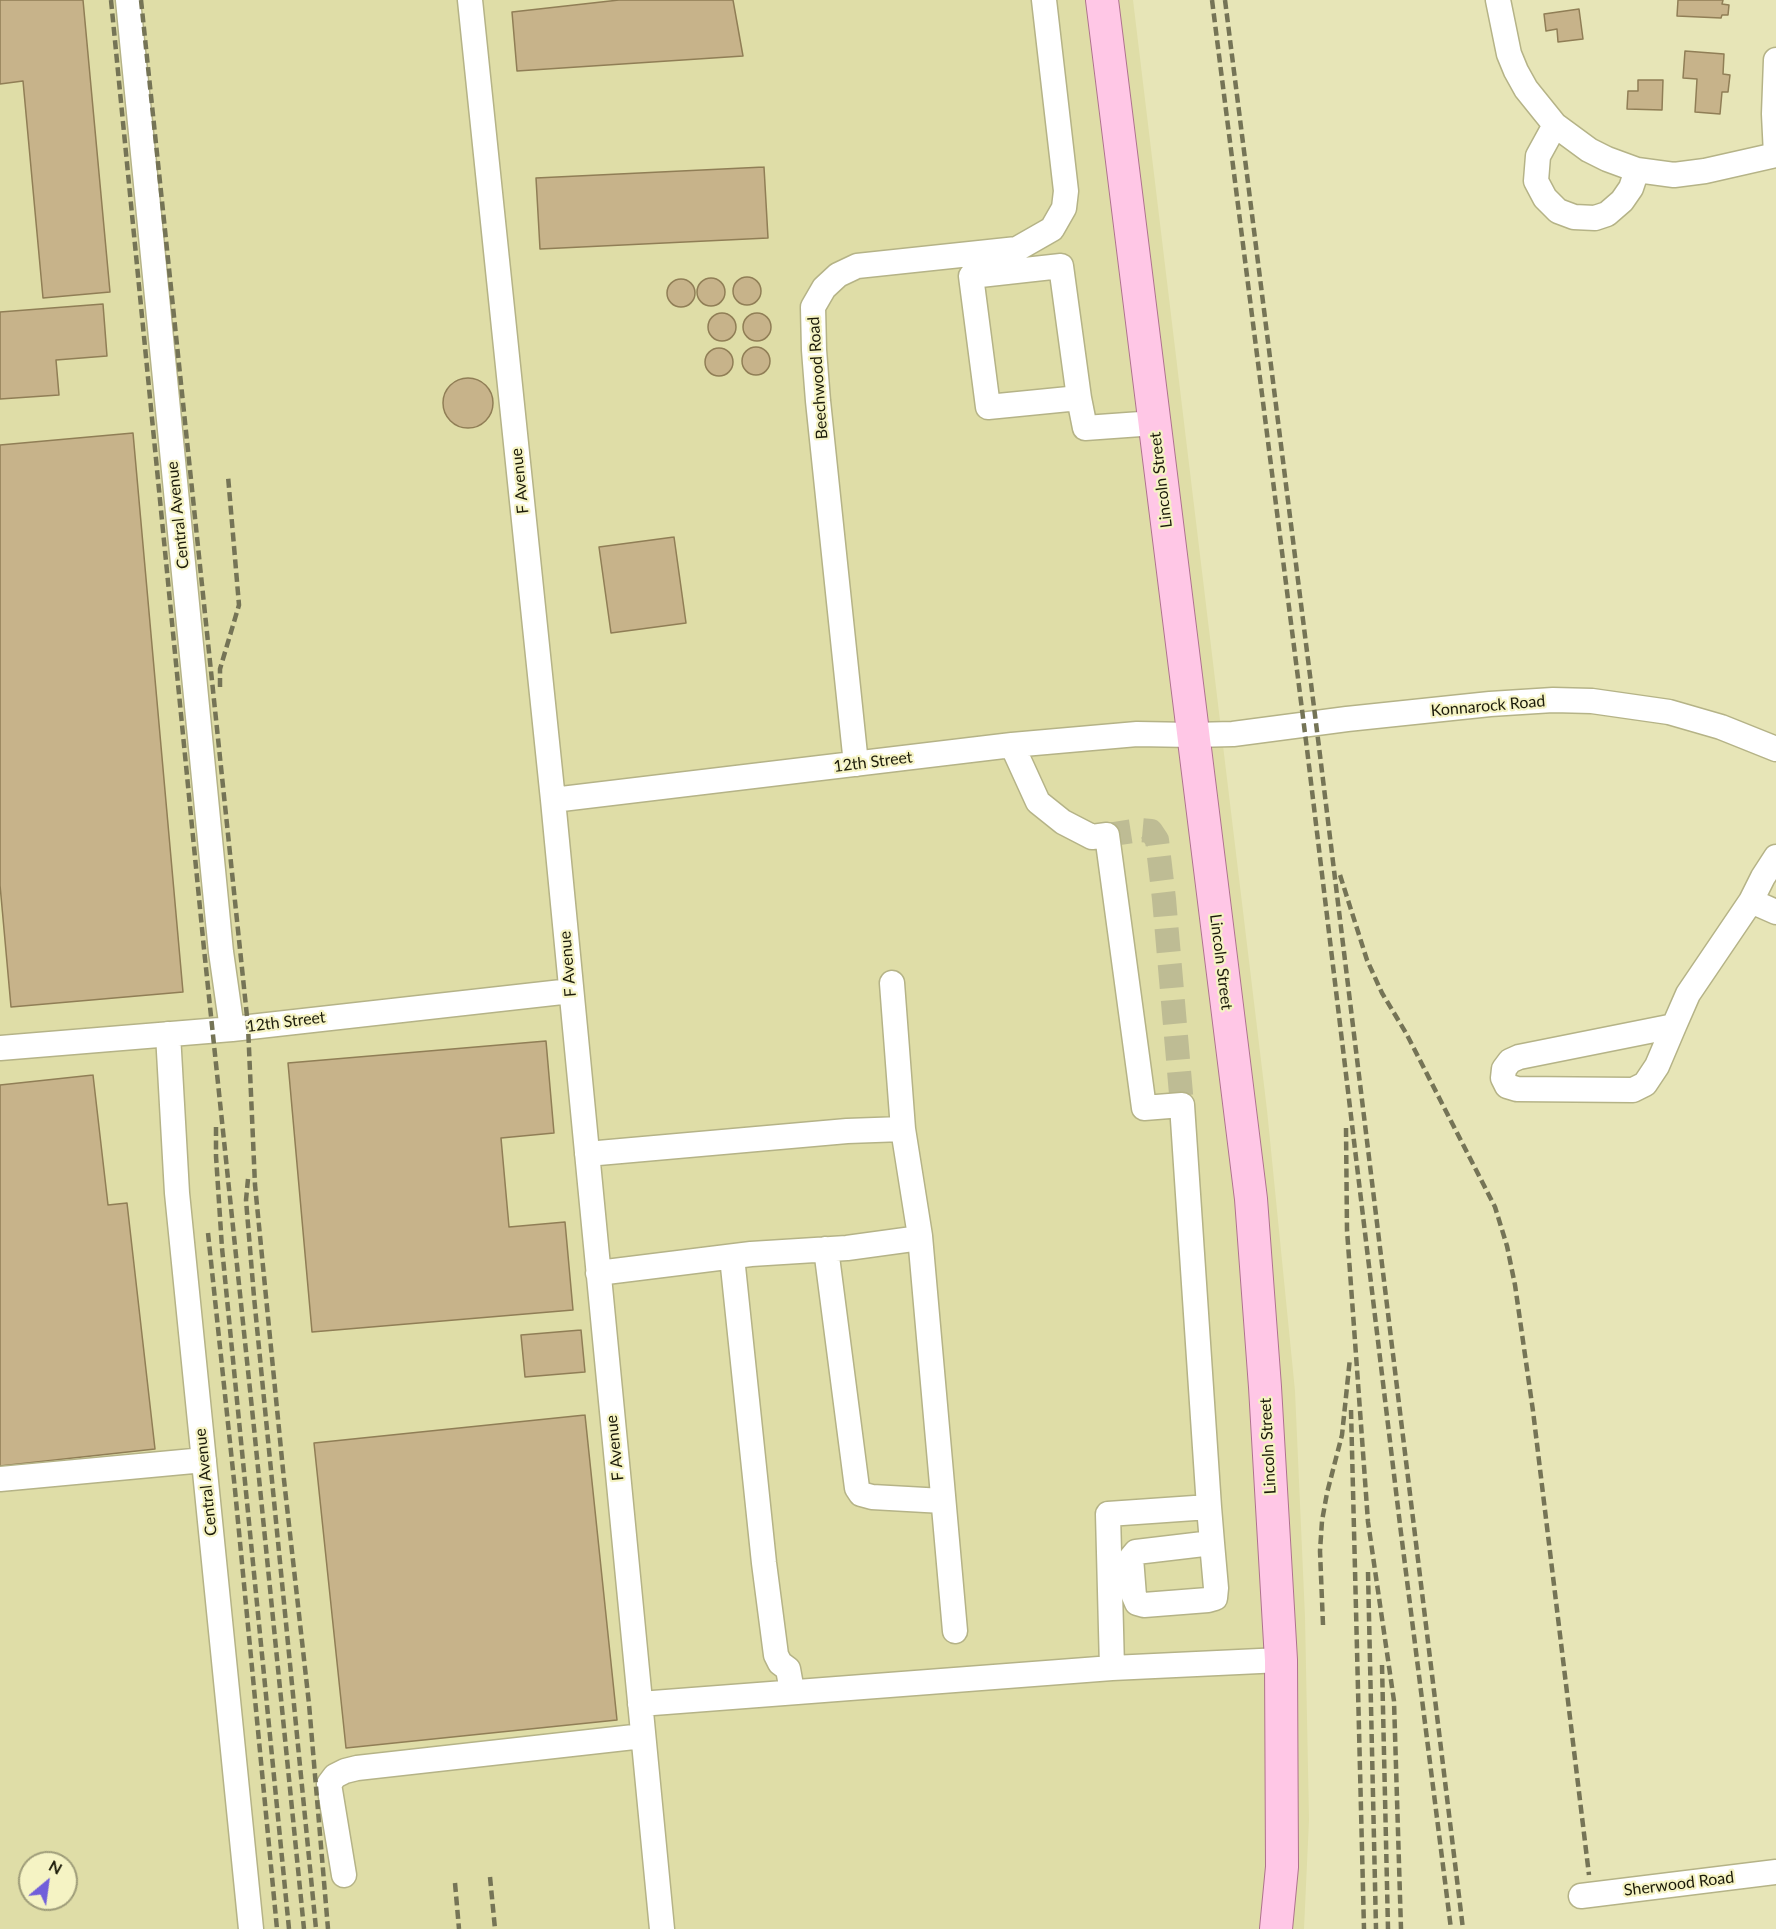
<!DOCTYPE html>
<style>
body{margin:0}
#map{position:relative;width:1776px;height:1929px;overflow:hidden;background:#e7e5b7;font-family:Lato,sans-serif}
canvas{display:block}
.north{position:absolute;left:18px;top:1851px;width:60px;height:60px;box-sizing:border-box;background:#f5f3c4;border:2px solid #9e9c79;border-radius:50%;rotate:29deg;font-size:16px;font-weight:700;line-height:24px;text-align:center;color:#1b1a09}
.north::after{content:'';display:block;margin:auto;width:21px;height:27px;background:#715fda;clip-path:polygon(50% 0,100% 100%,50% 72%,0 100%)}
</style>
<div id="map">
<canvas width="1776" height="1929"></canvas>
<div class="north">N</div>
</div>
<script>
const context = document.querySelector('canvas').getContext('2d');
context.lineJoin = 'round';
function fillPath(path, color) {
  context.fillStyle = color;
  context.fill(path, 'evenodd');
}
function toPath(rows) {
  const path = new Path2D();
  for (const r of rows) {
    if (r.length === 3) {
      path.moveTo(r[0] + r[2], r[1]);
      path.arc(r[0], r[1], r[2], 0, 2 * Math.PI);
      continue;
    }
    path.moveTo(r[0], r[1]);
    for (let i = 2; i < r.length; i += 2) path.lineTo(r[i], r[i + 1]);
  }
  return path;
}
function trace(path, color, width, dash) {
  context.strokeStyle = color;
  context.lineWidth = width;
  context.lineCap = dash ? 'butt' : 'round';
  context.setLineDash(dash || []);
  context.stroke(path);
}
function label(font, color, halo, rows, align = 'center') {
  context.font = font + ' Lato,sans-serif';
  context.lineWidth = 4.5;
  context.setLineDash([]);
  context.textBaseline = 'middle';
  context.strokeStyle = halo;
  context.fillStyle = color;
  for (const [text, x, y, turn = 0] of rows) {
    context.save();
    context.translate(x, y);
    context.rotate((+turn || 0) * Math.PI / 180);
    context.textAlign = isNaN(turn) ? turn : align;
    if (halo) context.strokeText(text, 0, 0);
    context.fillText(text, 0, 0);
    context.restore();
  }
}
const built = toPath([
 [0,0,1133,0,1267,1110,1295,1391,1305,1617,1309,1820,1304,1929,0,1929],
 [30,1863,66,1863,66,1899,30,1899]
]);
const building = toPath([
 [0,0,83,0,110,292,43,298,23,81,0,84,0,0],
 [619,0,733,0,743,56,517,71,512,12,619,0],
 [1678,0,1723,0,1722,4,1729,5,1728,15,1722,15,1721,18,1677,16,1678,0],
 [1579,9,1583,39,1558,42,1557,29,1546,31,1544,14,1579,9],
 [1685,51,1724,54,1723,74,1730,75,1728,92,1722,92,1720,114,1695,112,1697,79,1683,78,1685,51],
 [1638,80,1663,80,1662,110,1627,109,1628,91,1638,91,1638,80],
 [764,167,768,238,540,249,536,178,764,167],
 [747,291,14],
 [711,292,14],
 [681,293,14],
 [103,304,107,356,56,360,59,395,0,399,0,312,103,304],
 [722,327,14],
 [757,327,14],
 [756,361,14],
 [719,362,14],
 [468,403,25],
 [133,433,183,992,11,1007,0,885,0,445,133,433],
 [674,537,686,623,611,633,599,547,674,537],
 [546,1041,554,1133,501,1138,509,1227,565,1222,573,1310,312,1332,288,1063,546,1041],
 [93,1075,108,1205,127,1203,155,1449,0,1466,0,1085,93,1075],
 [581,1330,585,1372,525,1377,521,1335,581,1330],
 [585,1415,617,1720,346,1748,314,1443,585,1415]
]);
const minorTunnel = toPath([
 [1107,835,1140,830,1151,831,1157,840,1164,899,1182,1105]
]);
const minor = toPath([
 [128,0,221,952,232,1029],
 [470,0,553,800,662,1929],
 [1498,0,1509,54,1516,71,1526,89,1555,125,1589,150,1607,159,1637,170,1674,175,1705,171,1776,155],
 [1776,60,1774,114,1776,155],
 [1555,125,1538,156,1536,181,1545,198,1558,211,1574,217,1595,218,1607,214,1622,201,1631,188,1637,170],
 [1079,398,988,407,971,276,1061,266,1079,398,1085,428,1155,423],
 [1012,745,1038,802,1063,822,1092,837,1107,835,1144,1108,1182,1105,1209,1507,1108,1514,1112,1668],
 [856,764,818,401,814,350,813,307,824,288,838,275,857,266,1017,249,1052,229,1064,208,1066,191,1044,0],
 [553,800,1012,745,1137,734,1193,735,1233,734,1347,719,1490,704,1553,700,1592,701,1669,712,1721,727,1776,749],
 [1751,901,1776,912],
 [892,983,903,1129],
 [1674,1026,1519,1057,1510,1061,1504,1069,1503,1078,1507,1086,1517,1089,1633,1090,1645,1084,1657,1066,1674,1026,1688,994,1751,901,1763,877,1776,857],
 [168,1034,177,1193,251,1929],
 [0,1048,232,1029,571,991],
 [587,1154,847,1131,903,1129,920,1236,955,1631],
 [826,1249,857,1488,861,1494,872,1497,943,1501],
 [732,1257,764,1563,776,1655,780,1663,788,1669,792,1691],
 [598,1273,751,1254,847,1248,920,1238],
 [0,1479,204,1460],
 [1209,1507,1212,1543,1216,1588,1215,1598,1208,1600,1144,1605,1137,1603,1134,1596,1131,1558,1136,1552,1212,1543],
 [640,1704,1112,1668,1281,1660],
 [344,1875,329,1784,335,1776,345,1771,357,1768,643,1736],
 [1581,1896,1776,1872]
]);
const major = toPath([
 [1102,0,1251,1199,1265,1387,1281,1660,1282,1867,1276,1929]
]);
const rail = toPath([
 [111,0,204,949,254,1428,304,1929],
 [141,0,248,1026,255,1185,284,1480,309,1704,328,1929],
 [1212,0,1307,749,1401,1533,1451,1929],
 [1225,0,1319,747,1463,1929],
 [220,687,220,669,239,605,228,476],
 [1340,875,1367,960,1382,993,1406,1033,1495,1207,1507,1246,1515,1285,1533,1411,1589,1875],
 [216,1127,216,1156,222,1248,289,1929],
 [1346,1128,1347,1230,1368,1522,1394,1701,1401,1929],
 [248,1179,246,1200,254,1297,316,1929],
 [208,1233,235,1490,277,1929],
 [1351,1410,1364,1929],
 [1368,1572,1376,1929],
 [1323,1625,1320,1551,1322,1521,1327,1493,1342,1435,1350,1358],
 [1382,1665,1388,1929],
 [490,1877,495,1929],
 [455,1883,459,1929]
]);
const streetNames = [
 ["Beechwood Road",818,378,-94],
 ["Lincoln Street",1161,480,-97],
 ["F Avenue",520,481,-96],
 ["Central Avenue",178,515,-96],
 ["Konnarock Road",1488,706,-5],
 ["12th Street",873,762,-7],
 ["Lincoln Street",1221,962,83],
 ["F Avenue",568,964,-95],
 ["12th Street",286,1022,-7],
 ["Lincoln Street",1268,1446,-93],
 ["F Avenue",615,1448,-96],
 ["Central Avenue",206,1482,-96],
 ["Sherwood Road",1679,1884,-7]
];
fillPath(built, '#dfdda7');
fillPath(building, '#c7b38a');
trace(building, '#907e56', 1.5);
trace(minorTunnel, '#bebc94', 24, [24, 12]);
trace(minor, '#b5b387', 27);
trace(major, '#af728e', 34);
trace(minor, '#fff', 24);
trace(major, '#ffc7e6', 32);
trace(rail, '#757456', 4.5, [9, 4.5]);
label('16px', '#1b1a09', '#f5f3c4', streetNames);
</script>
